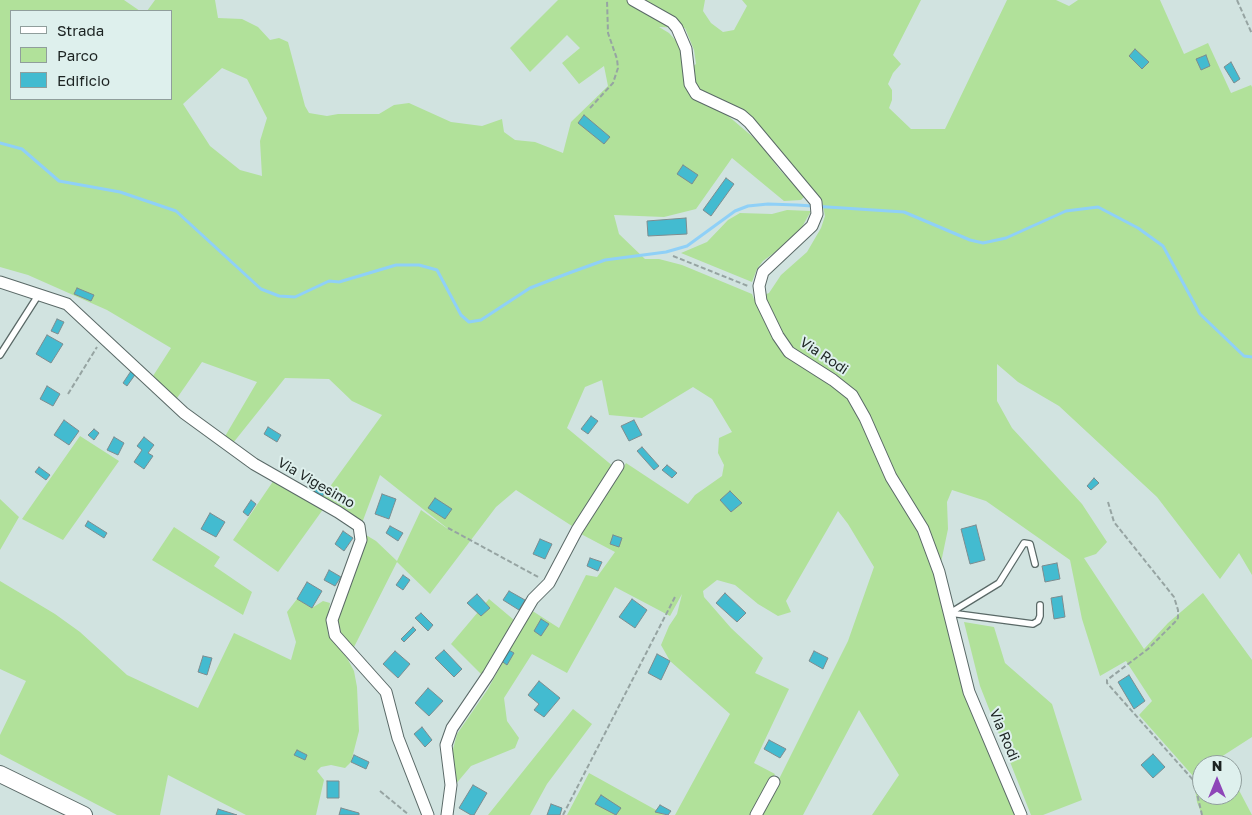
<!DOCTYPE html>
<style>
body{margin:0}
#map{position:relative;width:1252px;height:815px;overflow:hidden;background:#d1e3e0;font-family:"Golos Text",sans-serif}
canvas{display:block}
.legend{position:absolute;left:10px;top:10px;width:162px;height:90px;box-sizing:border-box;background:#def0ed;border:1px solid #909e9c;margin:0;padding:6px 9px;list-style:none;font-size:15px;color:#1c2322}
.legend li{display:flex;align-items:center;gap:10px;height:25px}
.legend b{width:25px;border:1px solid #909e9c}
.north{position:absolute;left:1192px;top:755px;width:50px;height:50px;box-sizing:border-box;background:#def0ed;border:1px solid #909e9c;border-radius:50%;rotate:0deg;font-size:14px;font-weight:700;line-height:20px;text-align:center;color:#1c2322}
.north::after{content:'';display:block;margin:auto;width:18px;height:22px;background:#8e46b8;clip-path:polygon(50% 0,100% 100%,50% 72%,0 100%)}
</style>
<div id="map">
<canvas width="1252" height="815"></canvas>
<ul class="legend">
<li><b style="height:6px;background:#fff"></b>Strada</li>
<li><b style="height:14px;background:#b1e19a"></b>Parco</li>
<li><b style="height:14px;background:#43bbd0"></b>Edificio</li>
</ul>
<div class="north">N</div>
</div>
<script>
const context = document.querySelector('canvas').getContext('2d');
context.lineJoin = 'round';
function fillPath(path, color) {
  context.fillStyle = color;
  context.fill(path, 'evenodd');
}
function toPath(rows) {
  const path = new Path2D();
  for (const r of rows) {
    path.moveTo(r[0], r[1]);
    for (let i = 2; i < r.length; i += 2) path.lineTo(r[i], r[i + 1]);
  }
  return path;
}
function trace(path, color, width, dash) {
  context.strokeStyle = color;
  context.lineWidth = width;
  context.lineCap = dash ? 'butt' : 'round';
  context.setLineDash(dash || []);
  context.stroke(path);
}
function label(font, color, halo, rows, align = 'center') {
  context.font = font + ' "Golos Text",sans-serif';
  context.lineWidth = 4;
  context.setLineDash([]);
  context.textBaseline = 'middle';
  context.strokeStyle = halo;
  context.fillStyle = color;
  for (const [text, x, y, turn = 0] of rows) {
    context.save();
    context.translate(x, y);
    context.rotate((+turn || 0) * Math.PI / 180);
    context.textAlign = isNaN(turn) ? turn : align;
    if (halo) context.strokeText(text, 0, 0);
    context.fillText(text, 0, 0);
    context.restore();
  }
}
const green = toPath([
 [0,0,124,0,140,11,11,11,11,99,171,99,171,11,147,11,155,0,215,0,218,18,242,19,258,27,270,40,279,38,288,42,305,106,309,113,327,116,338,114,379,114,394,105,409,103,451,122,482,126,502,119,504,132,515,140,535,142,563,153,571,122,608,86,604,66,579,84,562,63,580,48,567,35,530,72,510,48,558,0,705,0,703,11,711,23,723,32,734,30,747,6,742,0,921,0,893,55,901,64,893,73,888,84,892,90,892,100,889,108,911,129,945,129,1007,0,1056,0,1069,6,1078,0,1160,0,1184,54,1208,43,1231,93,1251,85,1252,87,1252,575,1239,553,1220,579,1157,497,1059,406,1018,382,997,364,997,401,1012,428,1082,504,1107,542,1096,554,1084,558,1144,649,1168,623,1203,593,1252,660,1252,737,1221,757,1225,765,1202,765,1202,795,1232,795,1232,777,1252,815,1202,815,1197,802,1193,776,1139,715,1152,701,1126,661,1100,676,1082,619,1070,560,986,501,952,490,947,502,948,529,939,572,961,661,1021,815,872,815,899,775,859,710,803,815,761,815,848,641,874,567,848,524,838,511,786,601,791,612,778,616,758,604,735,585,717,580,703,591,704,597,731,628,763,658,755,673,789,689,754,763,775,774,753,815,675,815,730,714,670,661,661,645,669,626,677,614,682,594,670,616,615,587,567,673,532,654,504,698,507,721,519,738,515,748,471,766,455,785,452,753,457,734,488,689,531,610,559,628,586,575,597,577,615,552,581,534,626,463,688,504,695,495,722,476,724,465,718,453,719,438,732,432,712,399,693,387,642,418,609,415,602,380,585,387,567,428,614,467,572,526,516,490,496,507,430,594,397,562,353,649,342,636,337,617,366,535,376,541,397,561,421,510,452,532,380,475,362,523,321,499,382,415,352,401,329,379,285,378,233,443,224,438,257,382,202,362,175,401,153,376,171,348,107,310,28,275,0,267],
 [659,27,685,28,694,50,696,64,685,72,679,44,669,33],
 [222,68,247,79,267,118,260,141,262,176,240,170,210,146,183,104],
 [738,107,752,117,775,144,781,156,822,201,825,216,821,228,807,252,781,275,769,293,754,299,752,294,682,265,659,259,645,259,619,234,614,215,664,217,696,209,732,158,784,201,801,200,805,196,779,169,760,143,720,109],
 [787,210,811,211,797,236,763,261,757,269,752,282,681,253,707,242,728,220,740,213,772,214],
 [80,436,119,461,63,540,22,519],
 [274,480,324,508,278,572,233,540],
 [0,499,19,517,0,550],
 [174,527,220,557,214,566,252,592,243,615,152,560],
 [0,581,55,614,80,632,127,675,198,708,234,633,291,660,296,642,287,612,297,599,312,608,323,601,330,603,327,623,328,634,347,658,354,671,357,687,359,731,351,762,345,768,331,765,321,767,317,771,324,780,316,815,246,815,168,775,160,815,117,815,0,754,0,735,26,681,0,669],
 [489,599,514,620,482,675,451,644],
 [964,622,994,627,1005,663,1052,704,1082,800,1043,815,1031,815,980,686],
 [573,709,592,724,547,784,530,815,488,815],
 [589,773,665,815,567,815]
]);
const stream = toPath([
 [0,143,22,149,59,181,120,192,176,211,261,289,279,296,295,297,329,281,339,282,396,265,419,265,437,270,461,315,469,322,481,320,530,288,569,273,605,260,666,252,687,246,735,211,748,206,768,204,797,205,904,212,970,240,983,243,1006,238,1066,211,1098,207,1138,228,1163,246,1200,314,1244,356,1252,357]
]);
const building = toPath([
 [1135,49,1149,62,1142,69,1129,56,1135,49],
 [1206,55,1210,66,1201,70,1196,59,1206,55],
 [1231,62,1240,79,1234,83,1224,67,1231,62],
 [584,115,610,137,604,144,578,123,584,115],
 [683,165,698,175,692,184,677,174,683,165],
 [726,178,734,184,711,216,703,210,726,178],
 [686,218,687,234,648,236,647,221,686,218],
 [77,288,94,295,91,301,74,294,77,288],
 [57,319,64,322,58,334,51,331,57,319],
 [47,335,63,344,51,363,36,354,47,335],
 [133,368,137,372,127,386,123,383,133,368],
 [47,386,60,394,53,406,40,399,47,386],
 [591,416,598,421,588,434,581,429,591,416],
 [64,420,79,431,69,445,54,435,64,420],
 [634,420,642,435,629,441,621,426,634,420],
 [268,427,281,435,277,442,264,434,268,427],
 [94,429,99,433,94,440,88,435,94,429],
 [114,437,124,443,118,455,107,450,114,437],
 [144,437,154,445,148,453,153,456,144,469,134,462,142,450,137,446,144,437],
 [642,447,659,466,654,470,637,451,642,447],
 [667,465,677,473,672,478,662,470,667,465],
 [39,467,50,475,46,480,35,472,39,467],
 [1094,478,1099,483,1091,490,1087,486,1094,478],
 [318,484,327,489,321,499,313,494,318,484],
 [730,491,742,503,731,512,720,500,730,491],
 [382,494,396,499,389,519,375,514,382,494],
 [435,498,452,509,445,519,428,508,435,498],
 [251,500,256,504,248,516,243,512,251,500],
 [210,513,225,522,216,537,201,529,210,513],
 [88,521,107,533,104,538,85,526,88,521],
 [976,525,985,560,970,564,961,529,976,525],
 [390,526,403,533,398,541,386,533,390,526],
 [343,531,353,538,344,551,335,544,343,531],
 [613,535,622,538,619,547,610,544,613,535],
 [540,539,552,544,545,559,533,554,540,539],
 [590,558,602,562,598,571,587,566,590,558],
 [1057,563,1060,579,1045,582,1042,566,1057,563],
 [329,570,341,577,335,586,324,580,329,570],
 [403,575,410,580,403,590,396,585,403,575],
 [307,582,322,591,312,608,297,599,307,582],
 [509,591,525,600,519,610,503,600,509,591],
 [725,593,746,613,737,622,716,603,725,593],
 [477,594,490,608,481,616,467,603,477,594],
 [1062,596,1065,617,1054,619,1051,598,1062,596],
 [632,599,647,610,635,628,619,617,632,599],
 [421,613,433,625,428,631,415,618,421,613],
 [541,619,549,624,541,636,534,631,541,619],
 [413,627,416,630,404,642,401,639,413,627],
 [507,649,514,653,507,665,500,660,507,649],
 [444,650,462,669,454,677,435,658,444,650],
 [395,651,410,664,398,678,383,664,395,651],
 [814,651,828,658,823,669,809,661,814,651],
 [657,654,670,661,661,680,648,673,657,654],
 [203,656,212,658,207,675,198,672,203,656],
 [1129,675,1145,701,1134,709,1118,682,1129,675],
 [539,681,560,698,544,717,534,710,539,704,528,695,539,681],
 [428,688,443,701,429,716,415,703,428,688],
 [422,727,432,740,425,747,414,734,422,727],
 [769,740,786,749,780,758,764,749,769,740],
 [297,750,307,755,305,760,294,755,297,750],
 [1153,754,1165,767,1153,778,1141,765,1153,754],
 [354,755,369,762,366,769,351,762,354,755],
 [327,781,339,781,339,798,327,798,327,781],
 [473,785,487,793,474,815,471,815,459,808,473,785],
 [601,795,621,808,616,815,595,804,601,795],
 [551,804,562,808,560,815,547,815,551,804],
 [660,805,671,811,668,815,655,812,660,805],
 [341,808,359,813,359,815,339,815,341,808],
 [218,809,237,815,216,815,218,809]
]);
const path = toPath([
 [1237,0,1252,34],
 [590,108,613,83,618,68,617,59,608,33,607,0],
 [673,256,748,286],
 [68,394,97,347],
 [1108,502,1114,522,1174,597,1178,610,1178,618,1175,622,1148,649,1107,680,1107,683,1194,781,1202,815],
 [448,528,540,578],
 [380,791,409,815],
 [563,815,676,595]
]);
const lane = toPath([
 [0,355,39,294],
 [1035,564,1030,544,1024,543,999,583,950,613,1033,624,1038,621,1040,616,1040,605]
]);
const street = toPath([
 [633,0,672,22,677,28,686,49,690,84,696,94,741,115,749,122,816,202,817,214,812,226,763,272,759,286,761,301,778,336,789,352,833,380,852,395,865,418,891,477,923,529,939,572,969,692,1021,815],
 [0,282,67,304,184,413,254,464,338,512,359,526,361,540,332,620,335,635,386,692,398,738,428,815],
 [447,815,451,785,446,745,452,728,488,675,533,599,549,583,577,530,618,466],
 [756,815,774,782]
]);
const secondary = toPath([
 [0,774,84,815]
]);
const streetNames = [
 ["Via Rodi",824,356,34],
 ["Via Vigesimo",316,483,30],
 ["Via Rodi",1004,735,67]
];
fillPath(green, '#b1e19a');
trace(stream, '#8fd0f7', 3);
fillPath(building, '#43bbd0');
trace(building, '#7d8c8f', 1);
trace(lane, '#5a6967', 8);
trace(street, '#5a6967', 13);
trace(secondary, '#5a6967', 18);
trace(path, '#96a4a2', 2, [5, 2.5]);
trace(lane, '#fff', 5.5);
trace(street, '#fff', 11);
trace(secondary, '#fff', 16);
label('14px', '#1c2322', '#def0ed', streetNames);
</script>
